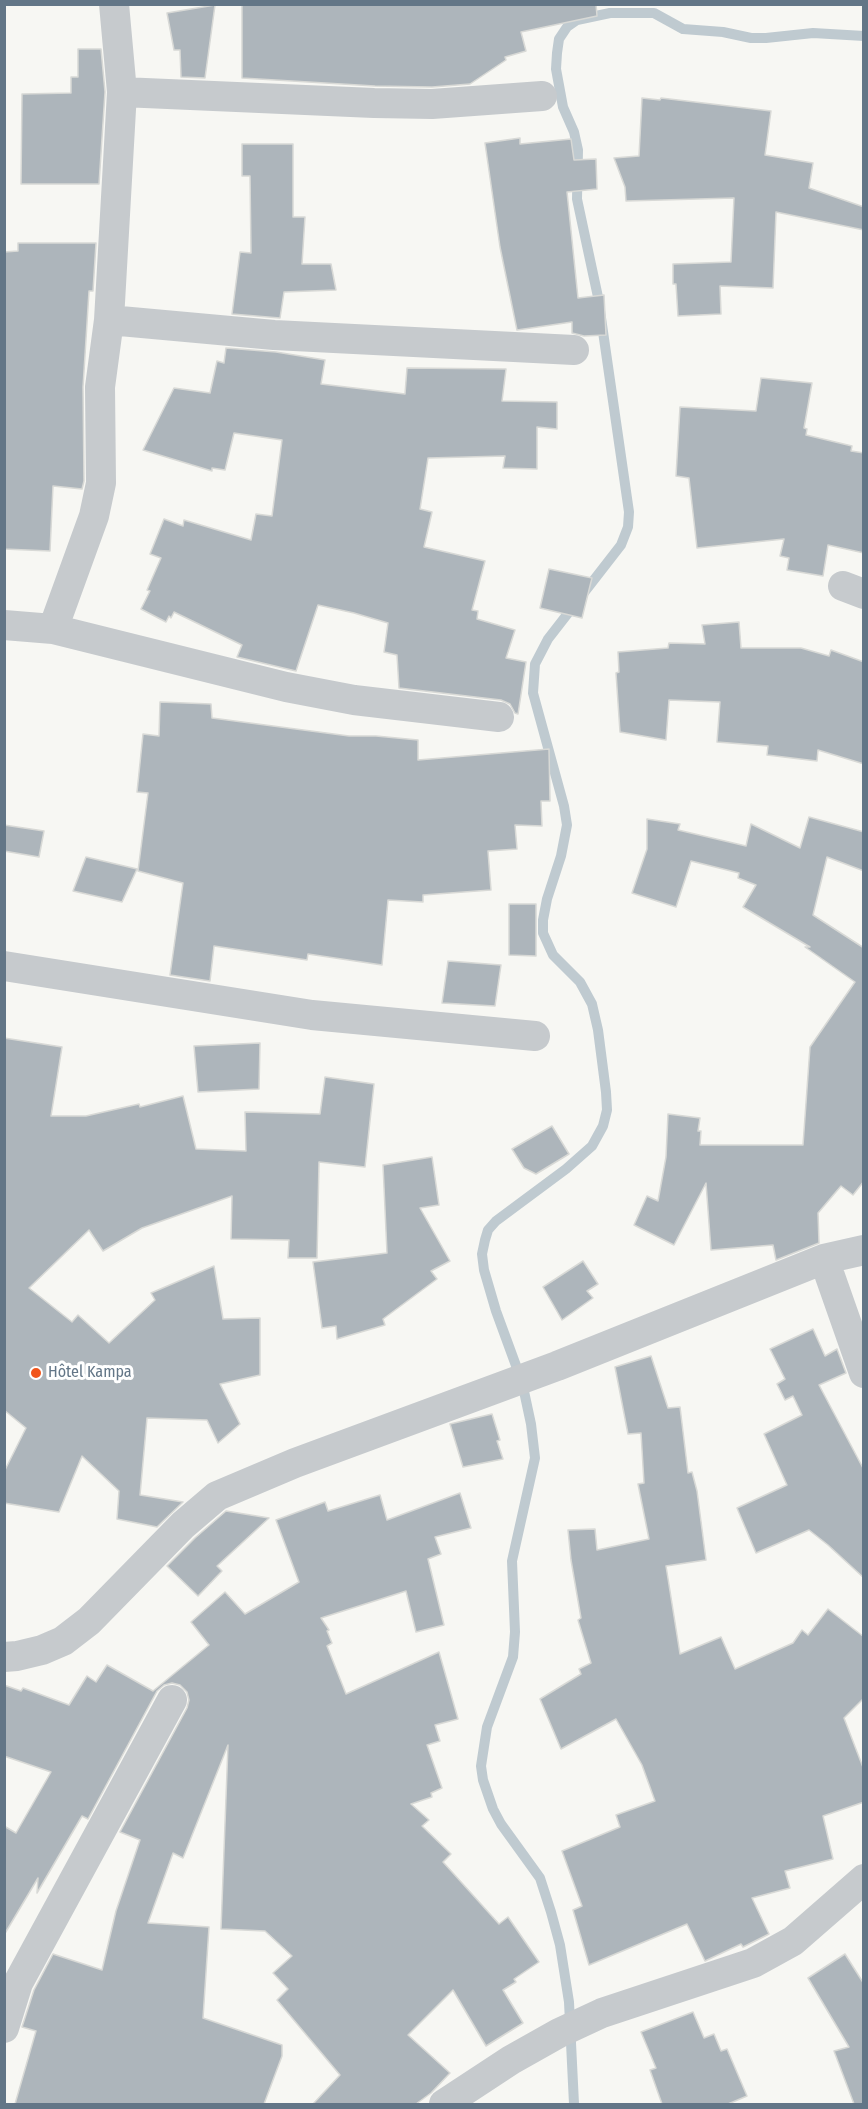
<!DOCTYPE html>
<meta charset="utf-8">
<style>
body{margin:0}
#map{position:relative;width:868px;height:2109px;overflow:hidden;background:#f7f7f3;font-family:"Fira Sans Condensed",sans-serif}
canvas{display:block}
.frame{position:absolute;inset:0;border:6px solid #637687;pointer-events:none}
</style>
<div id="map">
<canvas width="868" height="2109"></canvas>
<div class="frame"></div>
</div>
<script>
const context = document.querySelector('canvas').getContext('2d');
context.lineJoin = 'round';
function toPath(rows) {
  const path = new Path2D();
  for (const r of rows) {
    path.moveTo(r[0], r[1]);
    for (let i = 2; i < r.length; i += 2) path.lineTo(r[i], r[i + 1]);
  }
  return path;
}
function trace(path, color, width, dash) {
  context.strokeStyle = color;
  context.lineWidth = width;
  context.lineCap = dash ? 'butt' : 'round';
  context.setLineDash(dash || []);
  context.stroke(path);
}
function fillPath(path, color) {
  context.fillStyle = color;
  context.fill(path, 'evenodd');
}
function label(font, color, halo, rows, align = 'center') {
  context.font = font + ' "Fira Sans Condensed",sans-serif';
  context.lineWidth = 6;
  context.setLineDash([]);
  context.textBaseline = 'middle';
  context.strokeStyle = halo;
  context.fillStyle = color;
  for (const [text, x, y, turn = 0] of rows) {
    context.save();
    context.translate(x, y);
    context.rotate((+turn || 0) * Math.PI / 180);
    context.textAlign = isNaN(turn) ? turn : align;
    if (halo) context.strokeText(text, 0, 0);
    context.fillText(text, 0, 0);
    context.restore();
  }
}
const stream = toPath([
 [574,2104,569,2002,560,1945,551,1912,540,1878,501,1824,493,1809,483,1780,481,1766,487,1727,513,1657,515,1632,512,1561,535,1458,531,1424,522,1382,496,1311,484,1270,482,1254,485,1240,488,1230,496,1221,566,1169,592,1146,603,1126,607,1110,606,1092,598,1030,592,1004,580,982,553,955,543,933,543,920,547,899,561,856,567,825,564,806,533,693,535,664,548,639,621,545,628,527,629,512,598,297,577,199,578,150,574,132,563,107,556,69,557,53,559,39,567,27,577,20,610,13,654,13,683,29,723,32,751,38,766,38,813,33,864,36]
]);
const building = toPath([
 [242,4,596,4,597,16,521,32,526,51,505,57,506,60,470,84,432,87,375,86,242,78,242,4],
 [215,5,205,78,181,77,180,50,174,50,167,13,215,5],
 [78,49,101,49,105,92,99,184,21,184,22,94,71,93,71,77,78,77,78,49],
 [642,98,660,100,661,98,771,111,765,155,813,163,809,188,864,207,864,230,776,212,773,288,720,286,721,314,678,316,676,284,673,284,673,264,731,262,734,198,626,201,625,187,614,158,639,156,642,98],
 [520,138,520,144,571,139,574,160,596,159,597,189,567,192,578,298,604,295,606,335,584,336,572,333,572,322,517,330,500,247,485,143,520,138],
 [242,144,293,144,293,217,305,217,302,264,331,264,336,290,284,292,280,318,232,314,240,252,251,253,250,176,242,176,242,144],
 [18,243,96,243,93,291,89,291,83,387,84,481,82,489,53,486,50,551,4,549,4,252,18,251,18,243],
 [226,348,276,352,325,360,321,384,405,394,407,368,506,369,502,401,557,402,557,429,537,427,537,469,503,468,505,456,428,458,420,509,432,512,424,547,485,561,472,610,478,611,477,619,515,630,506,658,526,662,518,714,515,713,510,704,501,700,399,688,397,655,384,652,388,623,354,613,318,605,296,671,237,657,242,645,174,612,171,618,169,616,166,622,141,609,150,591,147,590,161,558,150,554,164,519,183,526,184,520,251,540,256,514,272,516,282,440,234,433,225,470,212,468,212,471,143,450,174,388,210,393,217,361,224,363,226,348],
 [761,378,812,383,804,428,807,429,806,435,852,446,851,451,864,453,864,553,828,545,823,576,787,570,789,558,780,556,784,539,697,548,689,478,676,476,680,407,756,411,761,378],
 [549,569,592,578,582,618,540,608,549,569],
 [739,622,741,648,801,648,829,656,831,650,864,662,864,764,818,750,817,761,767,755,768,746,717,742,720,702,669,700,666,740,620,732,616,673,619,672,618,652,668,648,669,643,705,644,702,625,739,622],
 [160,702,211,704,212,718,349,736,376,736,418,740,418,760,549,749,550,801,541,801,542,826,515,825,517,849,488,851,491,890,423,895,423,902,388,900,382,965,308,954,307,960,214,946,210,981,170,975,183,883,138,871,148,793,137,792,143,734,159,736,160,702],
 [809,817,864,832,864,871,827,857,813,915,864,948,864,1181,853,1195,841,1186,818,1213,819,1243,776,1260,773,1245,711,1250,706,1183,674,1245,634,1225,647,1196,658,1201,666,1157,668,1114,700,1118,698,1131,701,1131,700,1145,803,1145,810,1047,855,982,805,947,810,947,743,907,756,885,738,878,739,873,691,861,676,907,632,893,647,849,647,819,680,824,678,830,746,846,751,824,800,848,809,817],
 [4,825,44,831,39,857,4,851,4,825],
 [86,857,137,869,122,902,73,891,86,857],
 [509,904,536,904,536,956,509,955,509,904],
 [448,961,501,965,495,1006,442,1003,448,961],
 [4,1038,62,1047,51,1116,86,1116,139,1104,140,1107,183,1096,196,1149,246,1151,245,1112,320,1114,325,1077,374,1084,365,1167,319,1162,317,1258,288,1258,289,1240,231,1239,232,1196,142,1228,103,1251,89,1230,29,1288,72,1322,78,1315,109,1343,155,1300,151,1293,214,1266,223,1319,260,1318,260,1375,220,1384,240,1424,218,1443,207,1420,147,1418,140,1495,183,1502,157,1527,117,1519,119,1491,82,1456,59,1512,4,1503,4,1472,26,1428,4,1410,4,1038],
 [260,1043,259,1089,198,1092,194,1046,260,1043],
 [552,1126,569,1154,536,1174,524,1168,512,1149,552,1126],
 [432,1157,439,1205,420,1208,450,1261,431,1271,437,1279,383,1319,385,1325,337,1339,336,1326,322,1328,313,1262,387,1253,383,1165,432,1157],
 [583,1261,598,1284,587,1291,593,1298,562,1320,543,1287,583,1261],
 [813,1329,825,1356,837,1349,846,1373,819,1385,864,1470,864,1578,828,1545,809,1530,756,1553,737,1508,787,1485,764,1434,802,1415,793,1396,785,1400,777,1384,785,1379,770,1349,813,1329],
 [651,1356,668,1408,680,1407,688,1473,692,1472,697,1491,706,1560,666,1566,680,1654,721,1637,735,1669,793,1643,802,1630,808,1635,828,1609,864,1637,864,1698,844,1718,864,1770,864,1802,823,1816,833,1859,785,1871,790,1888,752,1898,769,1934,743,1947,741,1944,705,1961,687,1924,589,1965,573,1910,582,1906,562,1851,620,1827,616,1815,655,1801,642,1765,616,1719,561,1749,540,1699,581,1674,579,1669,591,1663,578,1620,581,1618,571,1560,568,1530,595,1529,597,1550,649,1539,638,1484,644,1483,641,1433,628,1434,615,1367,651,1356],
 [492,1414,500,1440,497,1441,503,1459,463,1467,450,1424,492,1414],
 [460,1493,471,1528,435,1537,441,1554,428,1559,444,1625,416,1632,406,1591,321,1618,329,1630,327,1631,332,1643,327,1646,346,1694,439,1652,458,1719,435,1725,440,1741,427,1745,442,1788,431,1793,432,1797,411,1804,429,1820,422,1826,451,1854,443,1862,499,1924,508,1917,539,1962,514,1979,516,1982,503,1990,523,2023,486,2046,453,1990,408,2035,450,2073,431,2093,416,2104,313,2104,340,2075,277,2000,288,1989,273,1973,292,1956,265,1931,221,1929,228,1745,183,1858,173,1853,148,1923,209,1927,203,2018,282,2045,282,2056,264,2104,15,2104,36,2031,22,2027,34,1990,53,1954,102,1970,116,1911,140,1840,120,1832,187,1708,189,1700,187,1692,180,1685,172,1683,164,1685,157,1691,88,1819,82,1816,37,1893,38,1878,4,1935,4,1826,16,1833,51,1772,4,1756,4,1685,21,1691,23,1688,69,1705,87,1676,96,1682,107,1665,153,1691,209,1645,191,1622,225,1592,245,1614,299,1582,276,1520,325,1502,328,1511,380,1495,387,1520,460,1493],
 [226,1511,269,1518,217,1566,222,1571,198,1596,167,1566,195,1538,226,1511],
 [845,1954,864,1984,864,2104,854,2104,834,2051,849,2047,808,1978,845,1954],
 [693,2012,704,2038,714,2034,721,2051,727,2049,747,2096,728,2104,662,2104,650,2070,656,2068,641,2032,693,2012]
]);
const street = toPath([
 [122,92,374,103,432,104,542,96],
 [109,320,274,335,574,350],
 [843,586,864,594],
 [4,625,53,629,286,687,354,700,499,717],
 [53,629,94,516,101,483,100,387,109,320,122,92,114,4],
 [4,966,312,1015,535,1036],
 [824,1259,864,1373],
 [4,1657,17,1656,42,1650,63,1641,89,1621,183,1525,217,1496,295,1463,557,1366,824,1259,864,1250],
 [4,2028,18,1983,172,1700],
 [444,2104,511,2060,559,2033,602,2013,753,1963,793,1941,864,1879]
]);
const markers = [
 [36,1373,6,"#f1541a"]
];
const poiNames = [
 ["Hôtel Kampa",48,1373]
];
trace(stream, '#bfcad0', 10);
fillPath(building, '#adb5bb');
trace(building, '#d8d9d6', 1.5);
trace(street, '#c6cacd', 30);
for (const [x, y, r, color] of markers) {
  const dot = new Path2D();
  dot.arc(x, y, r, 0, 2 * Math.PI);
  context.fillStyle = color;
  context.fill(dot);
  trace(dot, '#fff', 2);
}
label('16px', '#637687', '#fff', poiNames, 'left');
</script>
